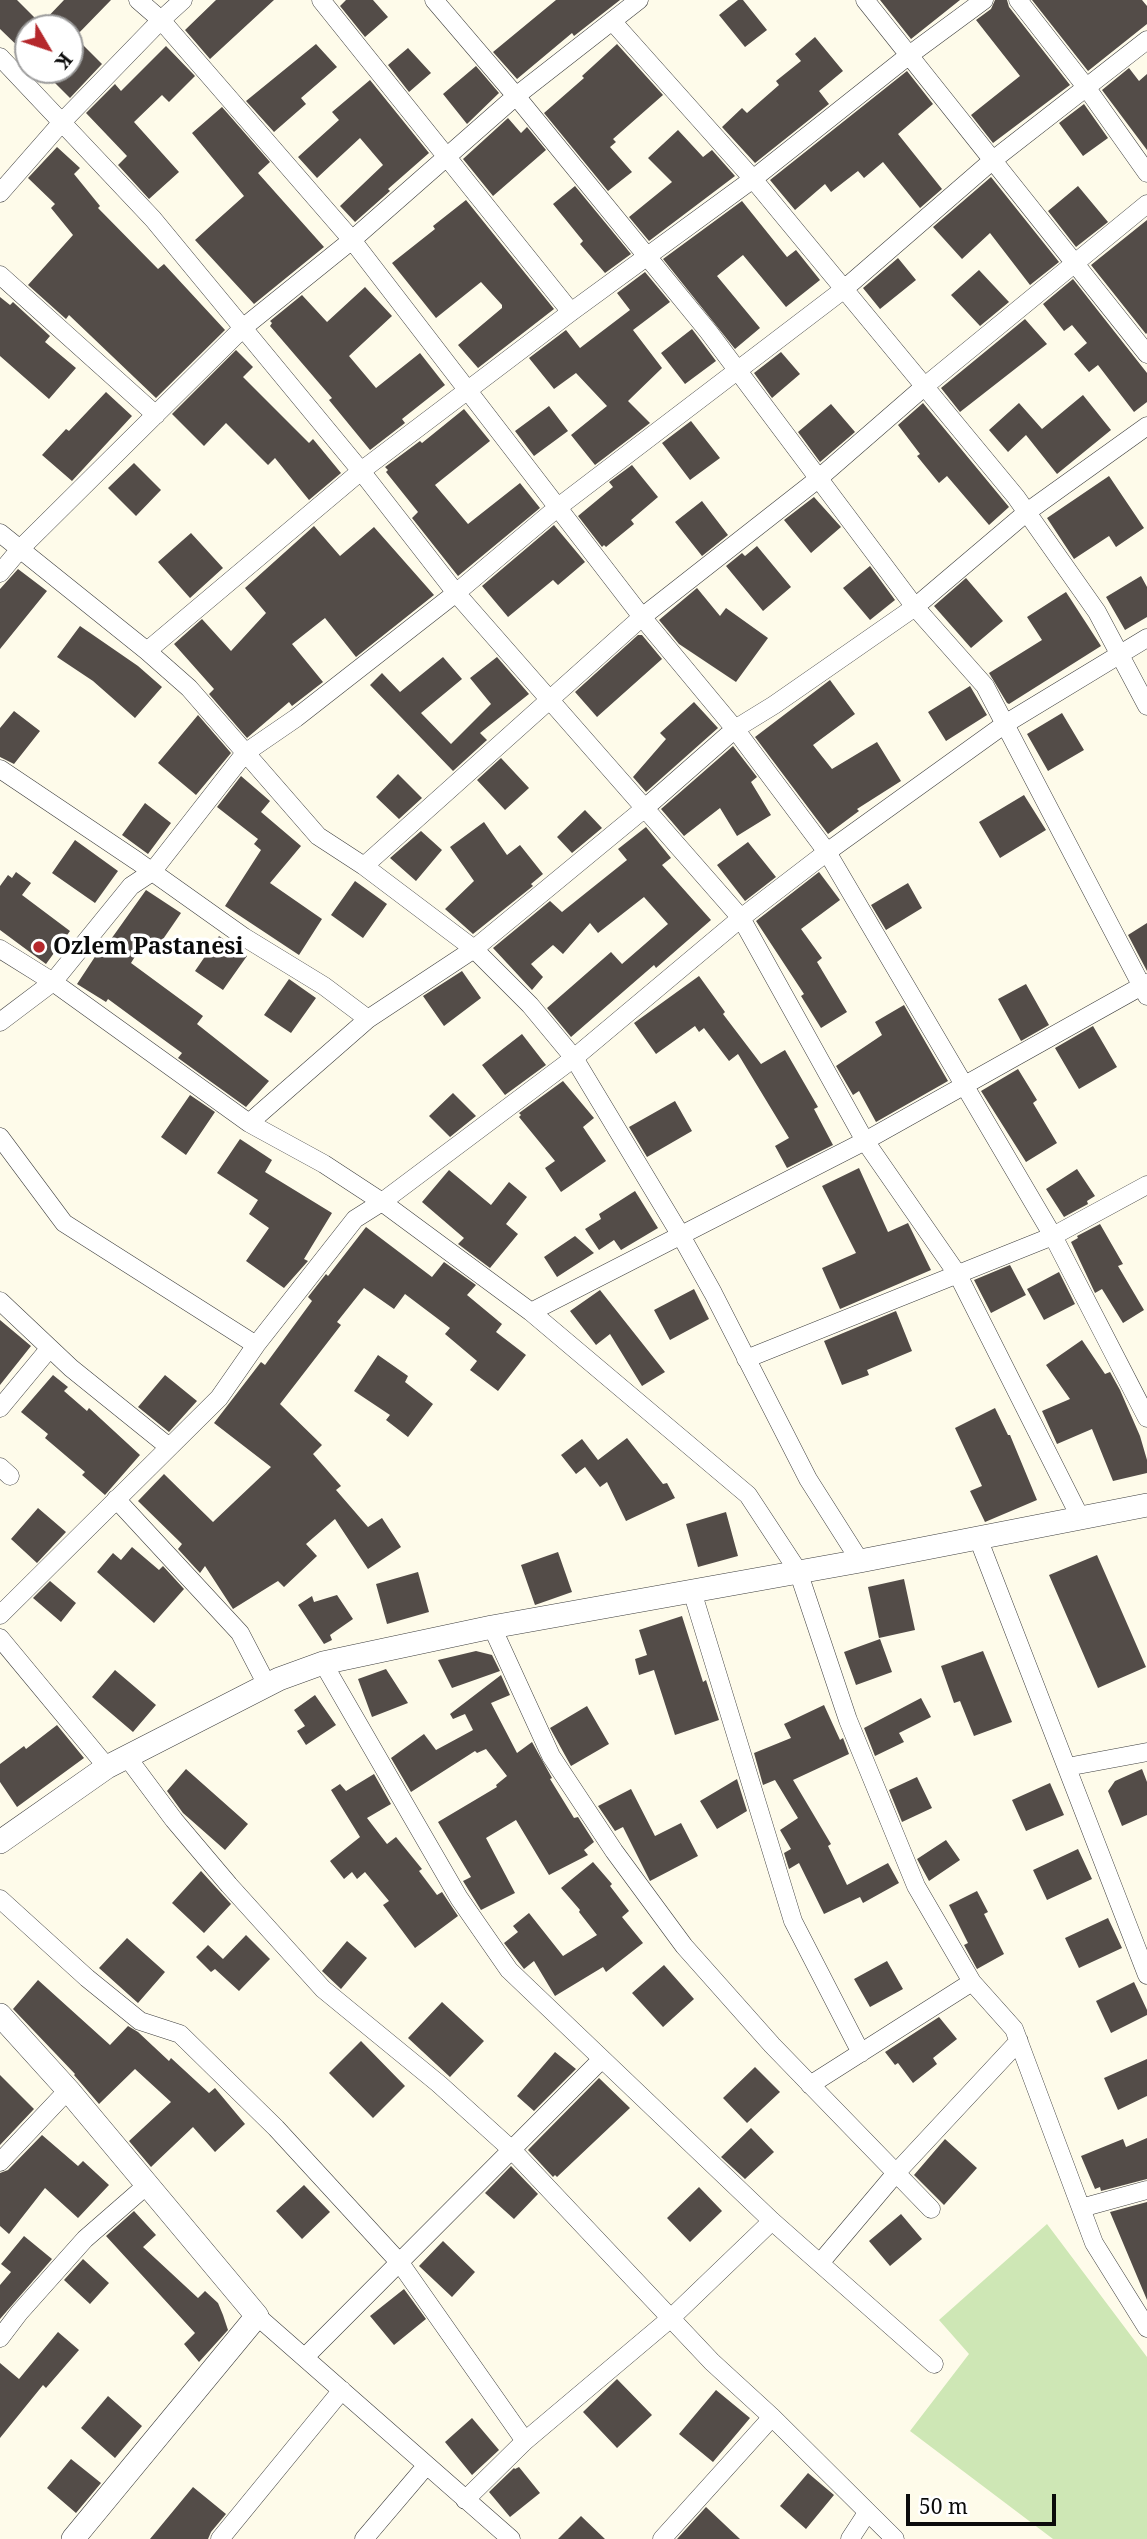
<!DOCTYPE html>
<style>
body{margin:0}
#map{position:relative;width:1147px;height:2539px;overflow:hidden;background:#fefbea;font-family:"Noto Serif",serif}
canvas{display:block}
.north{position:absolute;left:14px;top:14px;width:70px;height:70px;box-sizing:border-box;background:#fff;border:2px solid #9d9d9d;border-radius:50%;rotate:129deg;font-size:19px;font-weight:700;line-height:28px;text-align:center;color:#0b0b0b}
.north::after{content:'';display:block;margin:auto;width:24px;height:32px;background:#b5282c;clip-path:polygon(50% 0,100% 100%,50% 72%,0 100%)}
.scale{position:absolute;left:906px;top:2494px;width:150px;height:32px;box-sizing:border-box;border:4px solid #0b0b0b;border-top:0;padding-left:9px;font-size:21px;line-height:24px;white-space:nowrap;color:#0b0b0b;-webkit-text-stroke:5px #fff;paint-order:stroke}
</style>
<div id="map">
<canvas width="1147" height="2539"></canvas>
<div class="north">K</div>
<div class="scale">50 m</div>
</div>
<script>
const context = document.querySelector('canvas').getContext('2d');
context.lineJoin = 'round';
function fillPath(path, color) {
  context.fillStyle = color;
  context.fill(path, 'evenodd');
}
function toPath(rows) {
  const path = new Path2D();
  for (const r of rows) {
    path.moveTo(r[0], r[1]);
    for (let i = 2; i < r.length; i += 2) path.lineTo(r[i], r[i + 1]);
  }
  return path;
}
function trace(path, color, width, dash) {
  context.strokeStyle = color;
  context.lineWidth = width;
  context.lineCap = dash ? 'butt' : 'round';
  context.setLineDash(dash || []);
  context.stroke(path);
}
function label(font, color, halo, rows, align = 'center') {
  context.font = font + ' "Noto Serif",serif';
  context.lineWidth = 7;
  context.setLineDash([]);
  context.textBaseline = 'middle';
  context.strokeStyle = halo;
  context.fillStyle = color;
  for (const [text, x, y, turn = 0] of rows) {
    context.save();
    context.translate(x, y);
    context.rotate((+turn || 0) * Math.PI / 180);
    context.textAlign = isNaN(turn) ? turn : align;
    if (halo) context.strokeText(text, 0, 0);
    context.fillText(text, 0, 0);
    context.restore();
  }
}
const green = toPath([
 [1047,2224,1147,2357,1147,2539,1053,2539,910,2431,969,2354,939,2320]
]);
const building = toPath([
 [0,0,17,0,41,24,64,0,111,0,75,37,102,64,70,98,42,70,70,70,70,28,28,28,28,56,0,29],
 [216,0,274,0,210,59,185,30],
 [346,0,373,0,388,17,365,37,340,6],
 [556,0,620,0,574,36,572,33,517,79,493,52],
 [738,0,743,0,767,30,745,47,719,15],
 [880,0,960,0,911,39],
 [995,0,1007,0,1009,7,1070,85,993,143,971,115,1020,76,976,20,991,9],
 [1032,0,1142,0,1147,6,1147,24,1088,71],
 [815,37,843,71,819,91,829,104,755,163,722,127,742,108,747,113,779,85,776,81,801,61,795,54],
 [316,44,337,67,301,98,306,104,274,132,246,101],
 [617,44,663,95,613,139,616,142,610,147,632,172,608,191,544,113,584,78,582,76],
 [166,46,195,76,169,102,162,95,134,122,179,172,149,199,118,165,127,156,86,113,115,84,121,91],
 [408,48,431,73,409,92,388,65],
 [476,66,499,93,467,124,443,94],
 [1129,68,1139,81,1147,74,1147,150,1102,90],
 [907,71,933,104,898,134,942,189,920,208,883,162,864,178,858,171,831,192,825,184,795,210,770,180],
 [370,80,429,153,388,189,390,191,355,222,340,206,383,165,360,138,317,178,298,157,339,120,332,112],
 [1084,104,1108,138,1083,156,1059,123],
 [222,107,270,162,258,173,324,247,254,304,195,240,244,196,192,133],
 [508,118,521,133,527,127,546,150,493,196,463,159],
 [678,130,703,157,712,150,735,176,649,241,629,217,672,182,648,158],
 [57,147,80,168,74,174,100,206,98,208,158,269,164,264,225,330,156,398,69,315,66,319,28,285,73,235,51,208,55,204,28,178],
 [991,177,1059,262,1030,285,990,233,962,259,933,227],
 [575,186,631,254,605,273,580,244,583,241,553,204],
 [1078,186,1108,222,1076,247,1048,211],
 [466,200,554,309,478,368,458,345,502,308,502,305,481,282,436,318,392,263,435,229,433,226],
 [742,201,787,257,796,250,820,280,786,307,743,255,717,276,760,328,735,349,663,259],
 [1147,220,1147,333,1146,334,1091,265],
 [898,258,916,280,880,309,863,288],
 [979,270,1009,302,980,326,951,295],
 [645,272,670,302,633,330,662,368,628,401,650,423,595,465,571,435,607,406,576,373,554,389,529,358,566,330,580,348,630,310,617,293],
 [1073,279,1147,373,1147,402,1134,412,1098,365,1089,372,1074,354,1087,343,1072,325,1064,331,1043,304],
 [365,287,392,316,349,356,376,388,420,353,445,385,402,419,405,423,370,450,329,400,332,398,270,326,272,323,270,321,302,295,327,322],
 [0,297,10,305,13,302,50,336,45,342,76,368,49,399,0,356],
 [1025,319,1047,344,960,412,941,388],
 [692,329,716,361,685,384,661,353],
 [236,350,253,367,243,377,309,443,313,439,341,473,309,500,275,458,268,465,226,423,204,446,172,414],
 [781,352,800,374,772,398,754,373],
 [106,392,132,416,72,481,42,455,66,429,69,431],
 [1083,395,1111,430,1057,474,1026,435,1008,452,989,430,1019,403,1042,429],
 [923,403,1009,507,989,525,947,476,939,483,917,456,920,454,898,425],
 [831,404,855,432,820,462,798,432],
 [549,406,568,431,534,456,515,431],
 [464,409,490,441,435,485,468,524,520,483,540,508,458,576,412,518,418,512,386,472,388,470,385,467,420,441,422,443],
 [691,421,720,458,690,480,662,443],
 [134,463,161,490,136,516,108,488],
 [632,465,658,497,631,520,634,524,606,547,604,545,602,547,578,516,613,487,609,482],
 [1109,476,1144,528,1116,547,1109,536,1074,559,1047,518],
 [814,497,841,527,811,553,784,520],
 [702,501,728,535,702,556,675,522],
 [554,525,585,562,558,585,553,580,508,617,482,586],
 [314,526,340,556,374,527,434,595,356,657,325,618,292,644,323,682,292,706,289,702,247,738,209,694,214,689,174,644,202,619,231,651,266,613,245,588],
 [191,533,223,568,190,598,158,562],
 [757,546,791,587,763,611,726,566,742,553,745,556],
 [870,566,895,600,870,620,843,588],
 [18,569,47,591,0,649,0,589],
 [1141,576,1147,587,1147,617,1125,630,1106,597],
 [966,578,1003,621,971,648,934,606],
 [697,588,720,616,726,608,768,638,736,682,679,644,659,620],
 [1066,592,1101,646,1009,704,1007,703,989,673,1042,640,1027,617],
 [80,626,138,666,162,687,135,718,93,681,57,657],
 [638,635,642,635,662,659,597,717,575,692],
 [443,657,462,679,421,713,451,744,491,704,470,678,497,657,529,694,480,733,487,740,453,771,370,685,382,673,400,692],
 [830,680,855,714,813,745,832,769,877,742,901,781,857,809,859,811,828,834,755,737],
 [970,686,987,715,946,741,928,712],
 [694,702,718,728,646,792,633,777,666,739,660,733],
 [14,711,40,731,14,764,0,757,0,728],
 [1062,713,1084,750,1048,771,1027,734],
 [198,715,231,753,196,795,158,763],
 [733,746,757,777,751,782,771,815,737,836,720,808,684,836,661,809],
 [501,758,529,788,505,810,477,780],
 [398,774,422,798,399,819,376,797],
 [241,776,270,801,261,812,301,846,270,883,322,919,299,955,225,906,261,850,254,844,258,839,217,807],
 [1024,795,1046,830,1000,858,979,822],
 [145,803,171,823,148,854,122,835],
 [585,810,602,828,572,853,557,837],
 [484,822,507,855,520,845,543,874,531,884,533,886,473,934,445,909,474,881,450,847],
 [646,827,671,858,662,865,711,920,656,968,654,965,571,1037,547,1008,611,952,622,964,668,924,644,897,598,933,590,923,563,954,553,945,531,964,543,977,532,990,493,948,550,901,562,912,627,860,618,849],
 [421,831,442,850,416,881,390,858],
 [75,840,118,871,95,903,52,873],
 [748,842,776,877,745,901,717,865],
 [16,872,31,883,22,895,70,931,46,964,0,930,0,886,8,875,12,878],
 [819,872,840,900,801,929,822,958,817,962,847,1012,821,1028,801,996,804,994,756,921],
 [355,881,387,904,363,938,331,915],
 [908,883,922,908,886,930,871,905],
 [146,890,181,913,159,945,147,937,131,963,203,1016,197,1024,269,1081,246,1107,178,1058,182,1053,142,1024,108,999,106,1002,77,984,106,940,109,942],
 [1147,923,1147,971,1128,935],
 [219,936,247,956,223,990,195,971],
 [462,971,481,998,444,1026,423,996],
 [699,976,725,1012,723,1014,761,1064,785,1050,818,1107,814,1109,833,1145,787,1168,775,1146,789,1138,738,1054,729,1061,704,1028,699,1032,695,1026,656,1054,634,1023],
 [289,979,316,998,291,1033,264,1015],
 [1026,984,1049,1025,1021,1041,998,999],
 [904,1005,948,1081,876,1122,859,1091,853,1095,836,1066,882,1035,875,1022],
 [1093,1026,1117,1067,1079,1089,1055,1048],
 [522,1034,546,1065,505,1095,482,1065],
 [1018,1069,1037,1100,1033,1103,1057,1143,1026,1162,981,1091],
 [563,1081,594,1118,583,1127,606,1161,561,1192,545,1168,555,1161,519,1117,521,1115,519,1113],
 [453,1093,476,1116,450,1137,429,1116],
 [190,1095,215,1112,186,1155,161,1137],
 [675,1101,692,1131,647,1157,629,1127],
 [240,1139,272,1160,265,1172,332,1213,304,1259,308,1261,284,1288,246,1261,269,1228,249,1214,258,1200,217,1173],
 [859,1168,888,1232,908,1223,931,1270,840,1309,822,1268,856,1253,822,1186],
 [1077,1169,1095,1196,1087,1201,1088,1204,1064,1217,1046,1189],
 [449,1170,491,1205,509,1182,527,1197,506,1224,518,1234,490,1268,458,1244,464,1238,422,1202],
 [635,1191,658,1228,621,1250,614,1240,599,1250,585,1229,601,1219,599,1214],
 [1100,1224,1123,1264,1118,1266,1144,1310,1123,1323,1102,1289,1095,1293,1071,1242,1078,1238,1077,1236],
 [366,1227,432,1277,444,1262,476,1285,467,1295,502,1324,496,1332,526,1355,498,1391,470,1370,477,1361,445,1334,450,1328,405,1294,394,1309,364,1288,337,1322,341,1325,280,1404,322,1445,313,1454,341,1486,336,1490,368,1527,382,1518,401,1547,368,1569,335,1519,306,1544,317,1556,284,1587,278,1581,233,1609,205,1566,200,1573,178,1549,182,1544,138,1501,164,1474,213,1522,271,1467,214,1423,261,1362,265,1365,312,1301,308,1297,326,1274,328,1276],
 [575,1236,594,1253,557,1277,544,1257],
 [1010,1265,1026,1295,991,1313,974,1280],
 [1059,1272,1075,1304,1044,1320,1027,1289],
 [694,1289,709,1319,670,1340,654,1310],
 [600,1290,665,1372,642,1386,610,1334,596,1345,570,1311],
 [896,1311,912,1351,867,1370,869,1375,842,1385,824,1341],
 [0,1320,31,1346,0,1385],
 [1082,1340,1105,1374,1110,1372,1120,1390,1140,1436,1147,1460,1147,1473,1113,1481,1092,1429,1057,1444,1042,1411,1070,1399,1046,1365],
 [378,1355,408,1376,405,1382,433,1404,408,1437,386,1420,390,1415,354,1391],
 [53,1375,68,1387,64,1391,87,1411,89,1408,140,1455,105,1495,82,1475,85,1472,45,1438,48,1434,21,1412],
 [165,1375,197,1401,169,1432,138,1407],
 [995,1408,1008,1435,1010,1435,1037,1500,985,1522,970,1491,982,1486,955,1428],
 [627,1438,663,1484,667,1483,675,1498,626,1521,607,1482,600,1487,585,1467,576,1474,561,1455,582,1439,598,1460],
 [38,1508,66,1532,37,1563,11,1539],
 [726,1512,738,1556,698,1567,686,1524],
 [132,1547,159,1570,163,1566,184,1589,154,1623,97,1572,113,1553,121,1560],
 [558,1552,572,1592,535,1605,521,1565],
 [1097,1555,1146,1667,1098,1688,1049,1575],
 [418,1572,429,1612,387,1624,376,1584],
 [904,1579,915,1630,879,1638,868,1587],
 [50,1581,76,1603,61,1622,33,1598],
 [337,1595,353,1619,330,1635,332,1640,324,1644,298,1605,312,1596,314,1602],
 [682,1616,703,1682,706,1680,719,1720,675,1735,654,1670,639,1675,635,1659,647,1655,639,1630],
 [880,1639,892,1672,856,1685,844,1652],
 [476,1651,492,1655,500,1671,452,1688,438,1660],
 [983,1651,1012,1722,974,1736,960,1701,954,1703,941,1666],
 [386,1669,408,1703,372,1717,358,1679],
 [115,1670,156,1705,133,1732,92,1697],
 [501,1675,510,1695,491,1703,517,1753,532,1742,552,1778,550,1779,574,1818,578,1817,594,1842,584,1850,588,1855,549,1875,516,1820,486,1838,515,1893,481,1910,463,1881,471,1877,438,1822,497,1787,496,1785,507,1776,486,1749,477,1753,475,1751,411,1792,391,1758,424,1734,436,1750,473,1730,465,1714,453,1719,450,1714],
 [315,1695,336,1725,306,1745,297,1731,305,1726,294,1710],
 [921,1698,931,1717,899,1733,904,1742,875,1756,864,1728],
 [824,1705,840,1740,843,1738,849,1754,793,1780,831,1844,828,1846,847,1885,888,1863,899,1883,863,1903,860,1897,824,1914,799,1863,789,1869,784,1853,791,1849,780,1830,798,1818,775,1780,763,1785,754,1753,791,1738,784,1724],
 [587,1706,609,1744,571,1766,550,1728],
 [57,1725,84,1758,17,1807,0,1782,0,1764,24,1746,26,1749],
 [186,1769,248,1824,225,1850,183,1813,167,1791],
 [1142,1769,1147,1782,1147,1815,1122,1826,1108,1791,1115,1781],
 [374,1774,391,1804,367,1818,387,1844,396,1837,422,1869,419,1871,437,1895,442,1892,458,1916,415,1948,383,1905,389,1901,365,1872,357,1879,352,1872,344,1879,330,1861,360,1837,331,1790,340,1784,346,1791],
 [917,1777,932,1808,902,1822,889,1790],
 [737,1779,747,1811,717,1829,700,1801],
 [1050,1783,1064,1815,1026,1831,1012,1800],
 [631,1789,655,1836,681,1823,698,1856,650,1881,623,1827,615,1831,598,1806],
 [946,1840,960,1860,929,1881,917,1859],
 [1078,1849,1092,1879,1047,1900,1033,1870],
 [593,1862,612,1884,610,1886,629,1911,622,1917,643,1943,606,1972,603,1967,555,1996,534,1961,524,1969,504,1943,518,1932,513,1926,529,1913,563,1956,597,1935,579,1912,580,1910,561,1888],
 [201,1871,231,1904,204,1933,172,1903],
 [977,1891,988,1912,984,1914,1004,1954,977,1969,964,1945,968,1943,949,1905],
 [1108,1918,1122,1948,1079,1968,1065,1938],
 [246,1935,270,1959,239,1991,215,1969,211,1972,196,1957,208,1945,223,1959],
 [127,1938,165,1972,138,2003,99,1968],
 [347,1941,367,1958,341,1989,322,1971],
 [887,1961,903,1989,870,2007,854,1979],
 [664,1965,694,1999,663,2027,632,1993],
 [38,1980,110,2045,128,2026,138,2032,169,2061,171,2058,209,2093,215,2088,245,2124,215,2152,193,2127,151,2167,129,2141,171,2102,135,2069,99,2104,74,2075,75,2074,13,2009],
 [1134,1982,1147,2010,1147,2015,1111,2033,1096,2001],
 [442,2002,484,2041,450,2077,408,2038],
 [939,2017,957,2039,933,2058,937,2064,913,2083,898,2063,895,2065,885,2052],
 [361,2041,405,2086,373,2118,329,2073],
 [555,2052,576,2069,534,2111,517,2096],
 [1147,2059,1147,2096,1118,2110,1104,2078],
 [755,2067,780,2092,747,2123,723,2098],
 [0,2075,34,2109,0,2145],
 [599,2078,630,2108,557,2177,555,2175,553,2177,528,2150],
 [751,2128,774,2152,745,2179,721,2157],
 [42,2135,78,2166,83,2161,109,2185,78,2218,45,2188,9,2234,0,2226,0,2173,8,2170],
 [1147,2138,1147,2179,1101,2191,1100,2187,1095,2189,1081,2156,1123,2139,1126,2147],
 [945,2139,977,2168,944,2205,914,2175],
 [511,2166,538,2194,514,2219,485,2193],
 [304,2185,330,2212,302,2239,276,2211],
 [699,2187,722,2211,690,2242,667,2218],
 [1147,2202,1147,2300,1110,2212],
 [134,2211,156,2235,143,2247,198,2298,205,2291,218,2303,223,2315,228,2330,199,2362,184,2344,195,2333,106,2236],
 [901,2214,922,2239,890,2266,869,2241],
 [24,2236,52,2259,0,2319,0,2285,11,2272,1,2264],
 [443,2241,475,2272,452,2297,419,2266],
 [83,2259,109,2283,90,2304,64,2280],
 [404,2289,426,2319,394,2345,370,2316],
 [58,2332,79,2350,46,2388,43,2385,0,2438,0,2363,19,2379],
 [617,2379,652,2415,617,2448,583,2412],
 [716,2390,750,2418,713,2462,679,2434],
 [108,2396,142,2426,115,2458,81,2428],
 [472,2418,499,2450,472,2475,445,2442],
 [71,2459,101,2483,76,2513,47,2488],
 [519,2467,540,2493,510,2517,489,2492,514,2468,515,2469],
 [808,2473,834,2495,806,2529,780,2506],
 [193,2487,226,2514,211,2532,208,2539,150,2539],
 [706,2507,740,2539,677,2539],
 [581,2516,605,2539,558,2539]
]);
const minor = toPath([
 [138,0,161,20,352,240,642,617,735,729,827,852,1053,1236,1147,1418],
 [321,0,571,312],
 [434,0,516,96,708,331,915,607,985,686,1147,996],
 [865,0,1147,354],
 [1018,0,1086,87,1147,173],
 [612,21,753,179,1016,497,1097,612,1147,706],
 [0,57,153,219,361,471,456,593,741,918,865,1141,958,1275,1081,1519],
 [0,193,63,121,161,20,183,0],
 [0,275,156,415],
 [0,533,147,651,189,688,318,836,364,866,474,949,530,1005,574,1058,680,1234,713,1293,808,1479,860,1561],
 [0,573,20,549,244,327,352,240,516,96,639,0],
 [147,651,361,471,571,312,753,179,908,56,984,0],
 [0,769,137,861,244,937,324,986,368,1019],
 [364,866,642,617,818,479,925,386,1147,204],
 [0,949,53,982,249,1123,324,1164,382,1202,531,1312,748,1495,798,1571,848,1720,916,1886,972,1982,1014,2029,1094,2243,1147,2328],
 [0,1022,53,982,131,886,152,872,245,753,296,718,456,593,557,508,843,290,993,160,1147,40],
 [249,1123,368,1019,474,949,645,808,735,729,774,705,915,607,1027,512,1147,426],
 [0,1137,64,1223,256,1345],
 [0,1301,71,1368,169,1447],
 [531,1312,865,1141,1147,983],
 [746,1359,1053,1236,1147,1185],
 [0,1408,49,1349],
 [0,1467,10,1476],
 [116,1499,240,1633,267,1685],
 [978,1538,1147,1975],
 [692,1591,793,1921,861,2053],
 [0,1615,219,1398,256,1345,355,1219,382,1202,574,1058,741,918,827,852,1005,724,1147,638],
 [492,1627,551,1756,614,1851,684,1946,772,2045,931,2209],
 [0,1638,107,1767],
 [323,1663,459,1898,509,1970,772,2221,934,2364],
 [127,1757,174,1820,229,1885,323,1989,439,2084,513,2151,712,2362,772,2417,895,2539],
 [1067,1767,1147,1752],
 [0,1899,87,1978,140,2021,180,2034,276,2128,400,2263,525,2441],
 [810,2085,972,1982],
 [0,2162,68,2090],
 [1081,2208,1147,2190],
 [820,2263,896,2173,1019,2041],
 [257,2316,511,2539],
 [0,2338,19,2313,85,2239,147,2185],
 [305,2357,601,2060],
 [465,2500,525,2441,671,2318,772,2221],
 [220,2539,342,2390],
 [364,2539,426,2466],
 [662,2539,772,2417],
 [850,2539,867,2513]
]);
const tertiary = toPath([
 [0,1842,107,1767,279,1679,323,1663,492,1627,860,1561,1147,1505],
 [0,2015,68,2090,257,2316,73,2539]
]);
const markers = [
 [39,947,7,"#b5282c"]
];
const poiNames = [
 ["Ozlem Pastanesi",53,947]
];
fillPath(green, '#cee7b5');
fillPath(building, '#534c48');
trace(minor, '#3e3e3e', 19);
trace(tertiary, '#3e3e3e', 24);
trace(minor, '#fff', 18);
trace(tertiary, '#fff', 23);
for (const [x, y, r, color] of markers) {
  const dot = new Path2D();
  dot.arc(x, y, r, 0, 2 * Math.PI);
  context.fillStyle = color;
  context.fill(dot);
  trace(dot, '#fff', 2.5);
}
label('bold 23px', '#0b0b0b', '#fff', poiNames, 'left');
</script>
